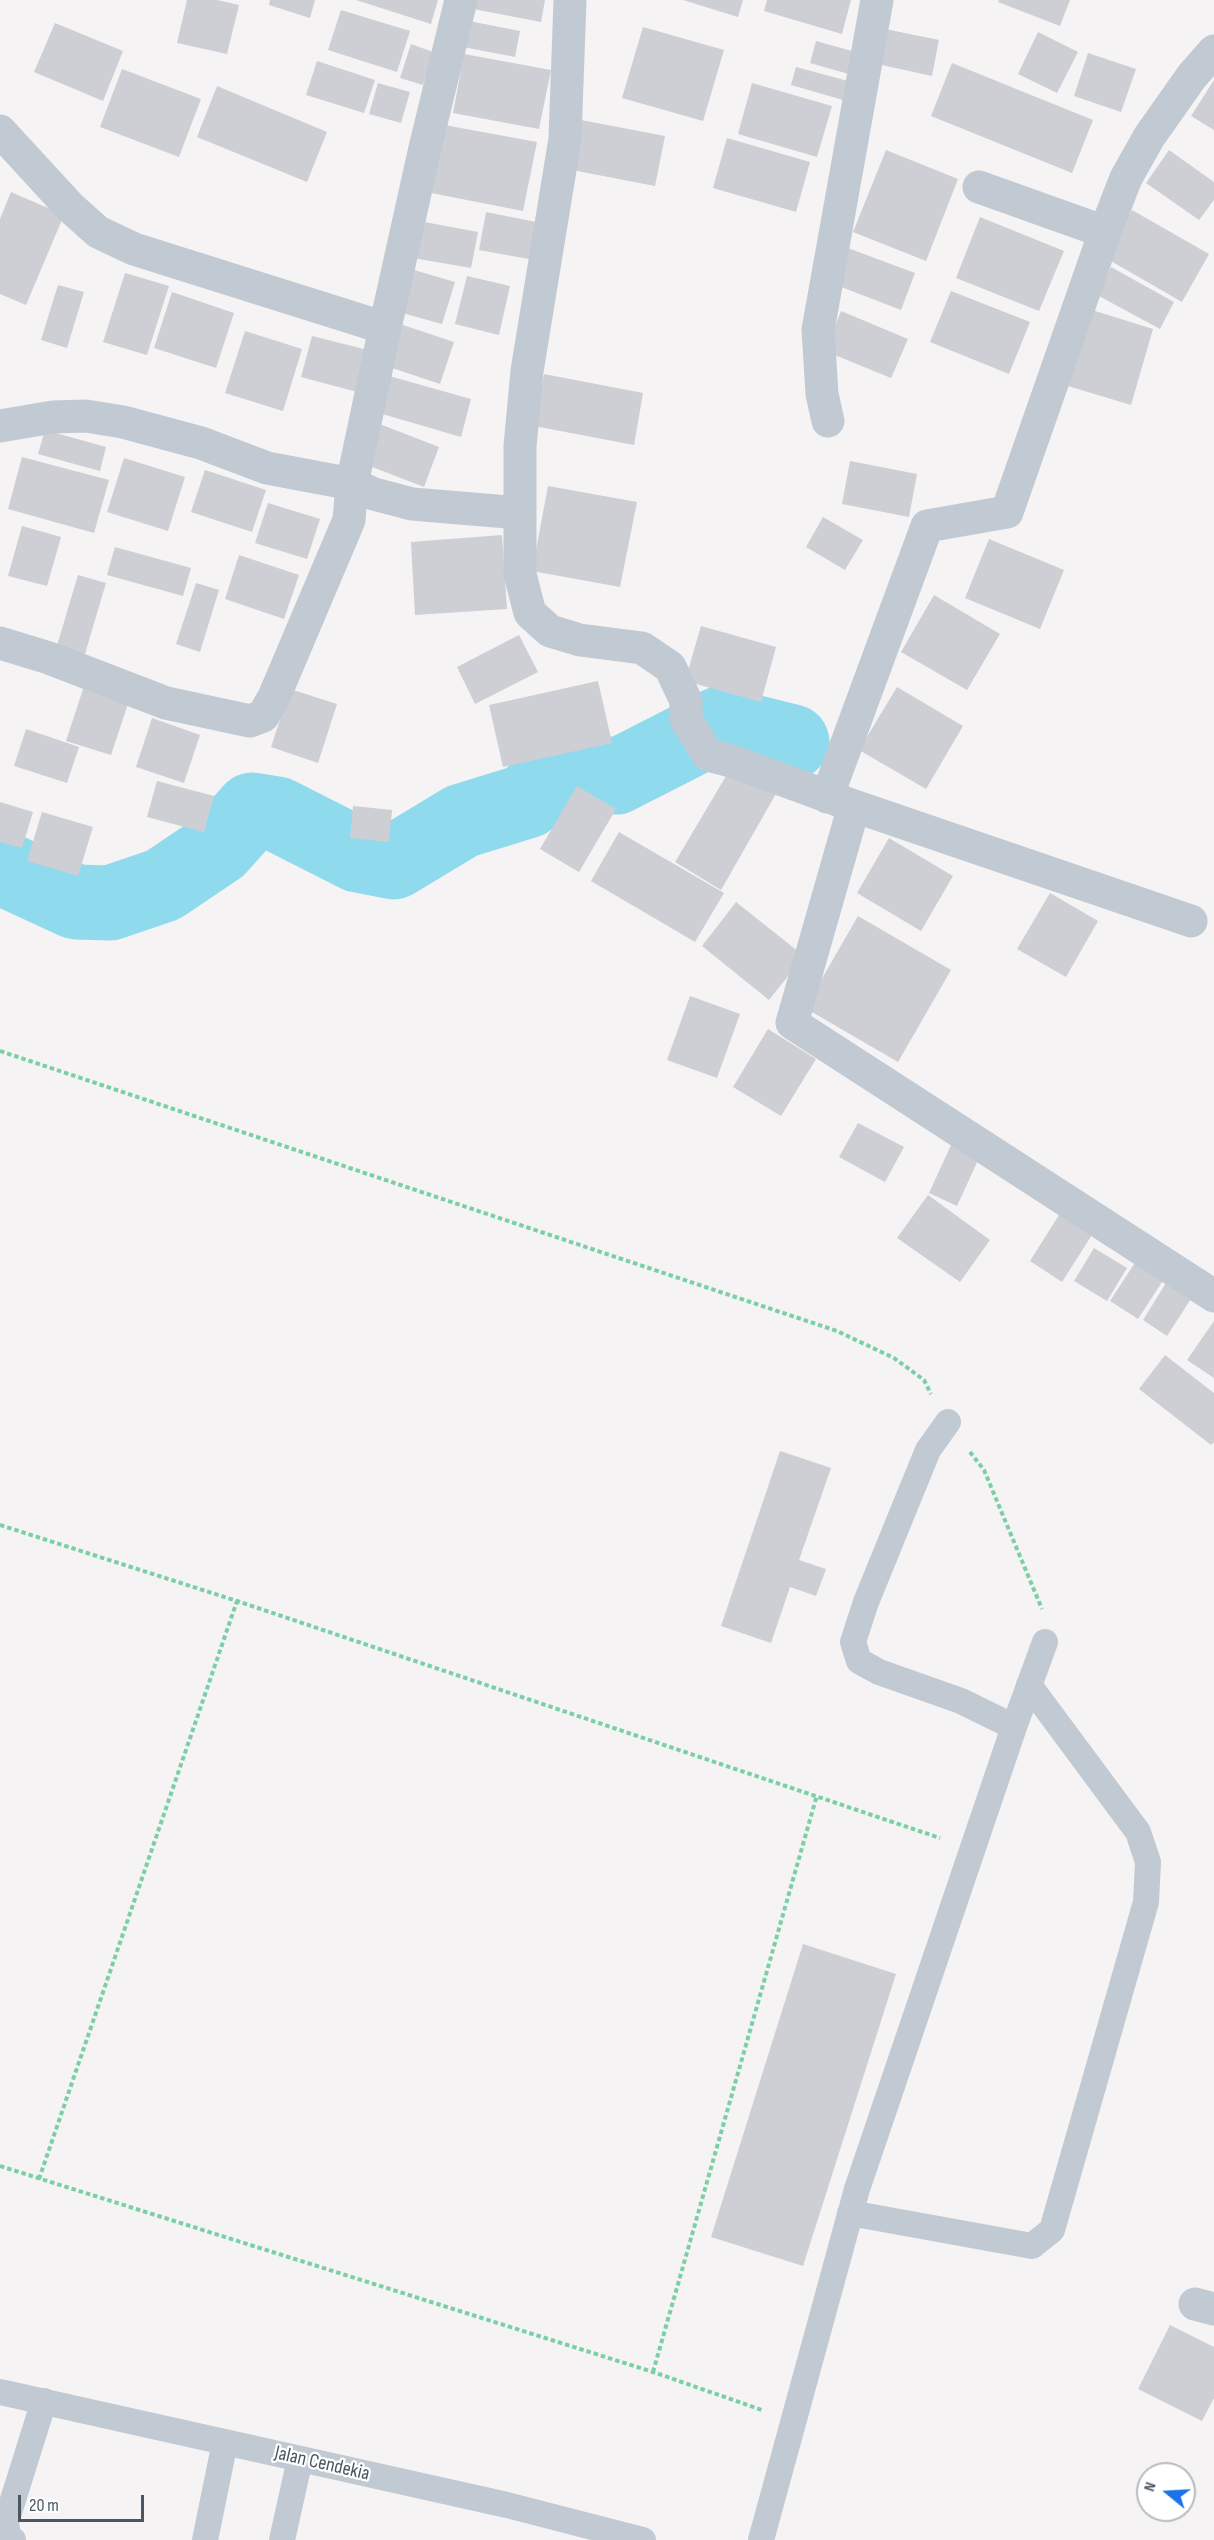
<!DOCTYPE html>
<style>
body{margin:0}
#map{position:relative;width:1214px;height:2540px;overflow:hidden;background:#f5f3f3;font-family:"Sofia Sans Condensed",sans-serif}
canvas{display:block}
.north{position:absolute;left:1136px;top:2462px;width:60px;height:60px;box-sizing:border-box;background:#fff;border:2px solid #b7bbc0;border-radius:50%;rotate:288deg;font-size:16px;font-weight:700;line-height:24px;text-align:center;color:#4a5661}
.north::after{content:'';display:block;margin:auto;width:21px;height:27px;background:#1a73e8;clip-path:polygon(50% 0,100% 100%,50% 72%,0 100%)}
.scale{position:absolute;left:18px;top:2495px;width:126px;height:27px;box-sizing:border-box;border:3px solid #4a5661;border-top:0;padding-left:8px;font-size:18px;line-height:21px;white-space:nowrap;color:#4a5661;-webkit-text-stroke:4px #fff;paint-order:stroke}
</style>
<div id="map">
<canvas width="1214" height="2540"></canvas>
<div class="north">N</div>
<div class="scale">20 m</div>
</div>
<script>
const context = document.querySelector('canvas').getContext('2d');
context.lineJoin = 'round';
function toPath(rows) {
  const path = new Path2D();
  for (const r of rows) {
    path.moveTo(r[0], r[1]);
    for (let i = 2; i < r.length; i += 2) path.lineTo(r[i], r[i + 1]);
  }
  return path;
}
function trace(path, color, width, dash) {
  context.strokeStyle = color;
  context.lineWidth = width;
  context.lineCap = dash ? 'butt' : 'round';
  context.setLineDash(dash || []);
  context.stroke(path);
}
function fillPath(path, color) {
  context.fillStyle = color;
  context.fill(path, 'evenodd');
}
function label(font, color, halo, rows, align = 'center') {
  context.font = font + ' "Sofia Sans Condensed",sans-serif';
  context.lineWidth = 4.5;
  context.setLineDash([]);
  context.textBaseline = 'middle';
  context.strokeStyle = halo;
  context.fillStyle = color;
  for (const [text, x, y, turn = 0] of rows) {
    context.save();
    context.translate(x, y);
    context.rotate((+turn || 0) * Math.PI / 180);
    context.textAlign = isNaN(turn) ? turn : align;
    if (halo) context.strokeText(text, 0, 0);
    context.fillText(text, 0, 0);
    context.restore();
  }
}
const river = toPath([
 [0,867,76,902,110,903,163,885,218,848,252,810,277,814,358,855,394,862,462,821,527,801,550,777,572,764,616,777,720,724,792,742]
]);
const building = toPath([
 [187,0,217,0,239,5,227,54,177,43],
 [270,0,315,0,310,18,269,5],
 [356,0,438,0,431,24],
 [470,0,545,0,541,22,468,8],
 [683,0,743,0,738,17],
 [767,0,851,0,842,34,764,11],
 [999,0,1070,0,1060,26,998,2],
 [341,10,410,31,397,72,328,50],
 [469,21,520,31,515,57,463,47],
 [55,23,123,51,103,101,34,72],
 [643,27,724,50,703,121,622,98],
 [885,29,939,40,932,76,877,64],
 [1038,32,1078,52,1057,93,1018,74],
 [816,41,859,53,852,75,810,63],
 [411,44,433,52,423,85,400,78],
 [1088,53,1136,69,1121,112,1074,96],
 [464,54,551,70,539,129,453,113],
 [317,61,375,80,364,113,306,95],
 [952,63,1093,120,1072,173,931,116],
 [796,67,848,81,843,100,791,85],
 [122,69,201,99,179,157,100,127],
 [1214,80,1214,130,1191,116],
 [378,83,410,92,401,123,369,114],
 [752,83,832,106,817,157,738,134],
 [217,86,327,132,307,182,197,137],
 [581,120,665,136,655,186,572,170],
 [439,124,537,142,523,211,426,192],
 [727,138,810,162,796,212,713,188],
 [886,150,958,179,926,261,853,232],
 [1169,150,1214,182,1214,200,1199,220,1146,183],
 [11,192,64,215,26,305,0,294,0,219],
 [1132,210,1209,254,1182,302,1104,257],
 [486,212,541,223,534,260,479,250],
 [980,217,1064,251,1039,311,956,278],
 [419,221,478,232,471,268,413,258],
 [845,247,915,273,901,310,831,283],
 [1111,267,1174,302,1160,329,1097,295],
 [414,270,455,282,442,324,402,313],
 [125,273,169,286,147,355,103,342],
 [467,276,510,286,499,335,455,324],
 [58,285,84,292,67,348,41,340],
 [951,291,1030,322,1009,374,930,342],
 [172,292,234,313,216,368,154,348],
 [1092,310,1153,329,1131,405,1068,386],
 [841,311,908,339,891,378,825,351],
 [394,322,454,342,440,384,380,364],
 [245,331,302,349,283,411,225,393],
 [312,336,372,351,361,393,301,377],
 [382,374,471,399,461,437,372,411],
 [544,374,643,393,634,445,534,426],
 [377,423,439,447,424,487,362,463],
 [45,430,106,447,100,471,38,454],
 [22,457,109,480,94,533,8,509],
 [124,458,185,477,168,531,107,512],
 [850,461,917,474,909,517,842,504],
 [205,470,266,490,252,532,191,512],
 [548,486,637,502,620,587,532,571],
 [268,503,320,519,307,559,255,543],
 [823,517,863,540,845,570,806,547],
 [22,526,61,537,47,586,8,576],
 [502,535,507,609,415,615,411,542],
 [989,539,1064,570,1040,629,965,598],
 [115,547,191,568,183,596,107,575],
 [239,555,299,575,284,619,225,599],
 [78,575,106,583,84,657,56,649],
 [196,583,219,590,200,652,176,644],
 [934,595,1000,634,967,690,901,652],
 [701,626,776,647,761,702,685,681],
 [519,635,538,672,475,704,457,667],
 [598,681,612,743,503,767,489,705],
 [84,686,129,701,111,755,66,741],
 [897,687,963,726,926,789,859,750],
 [290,689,337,704,318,763,271,747],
 [152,718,200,735,184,783,136,767],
 [26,729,79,747,67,783,14,766],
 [732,766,777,792,721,890,675,862],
 [157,781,214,796,204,832,147,817],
 [577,786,616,809,579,872,540,849],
 [0,802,33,812,22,848,0,842],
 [353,806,392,810,389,842,350,838],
 [42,812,93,827,78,876,27,861],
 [619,832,724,893,695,942,591,881],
 [889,838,953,876,921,931,857,893],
 [1050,893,1098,921,1066,977,1017,949],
 [736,902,804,956,769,1000,702,946],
 [858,916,951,970,898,1062,805,1008],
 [690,996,740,1014,717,1078,667,1060],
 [768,1029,816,1059,781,1116,733,1087],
 [858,1123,904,1147,885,1182,839,1157],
 [952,1143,980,1156,957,1206,929,1193],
 [928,1195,990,1240,960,1282,897,1238],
 [1064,1207,1097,1227,1062,1282,1030,1261],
 [1094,1248,1127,1268,1107,1301,1074,1281],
 [1138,1258,1166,1276,1138,1319,1110,1301],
 [1169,1278,1194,1294,1167,1336,1143,1320],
 [1214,1321,1214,1378,1187,1360],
 [1165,1355,1214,1393,1214,1442,1211,1445,1139,1389],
 [780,1451,831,1468,799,1560,826,1569,816,1596,790,1587,771,1643,721,1626],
 [803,1944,896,1974,803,2266,711,2237],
 [1170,2325,1214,2347,1214,2398,1202,2421,1138,2389]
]);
const path = toPath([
 [0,1051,837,1331,894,1358,924,1380,931,1394],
 [970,1452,984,1470,1042,1609],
 [0,1525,237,1601,940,1838],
 [0,2166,653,2372,762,2410],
 [39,2179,237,1601],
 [653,2372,817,1795]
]);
const lane = toPath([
 [1014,1727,1045,1642],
 [850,2213,1032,2246,1052,2230,1146,1902,1148,1862,1138,1832,1029,1685],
 [0,2392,507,2505,643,2540],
 [13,2540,8,2536,6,2522,44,2401],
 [205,2540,225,2442],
 [282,2540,300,2459],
 [761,2540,857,2189,1014,1727,961,1701,879,1672,859,1661,853,1642,866,1602,928,1450,948,1422]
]);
const street = toPath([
 [570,0,565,139,527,371,520,446,520,574,530,613,550,631,580,640,642,648,670,667,686,701,686,719,708,755,731,761,854,806,1191,921],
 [0,131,69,206,98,232,134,249,385,328],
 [979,187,1105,232],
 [828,421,822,394,818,330,877,0],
 [0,426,53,417,86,416,123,422,201,443,267,468,352,484,374,494,412,504,520,513],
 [0,643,49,658,166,703,250,721,263,716,274,697,349,520,352,484,385,328,425,148,461,0],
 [827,797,927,526,1007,512,1105,232,1126,178,1149,137,1192,76,1214,51],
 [854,806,792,1023,1214,1296],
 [1195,2304,1214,2309]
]);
const streetNames = [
 ["Jalan Cendekia",322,2464,13]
];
trace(river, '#90daee', 75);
fillPath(building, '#cdcfd5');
trace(path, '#7ad0a6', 4, [4.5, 3]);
trace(lane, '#c1cad2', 26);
trace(street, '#c1cad2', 33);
label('20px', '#4a5661', '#fff', streetNames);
</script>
